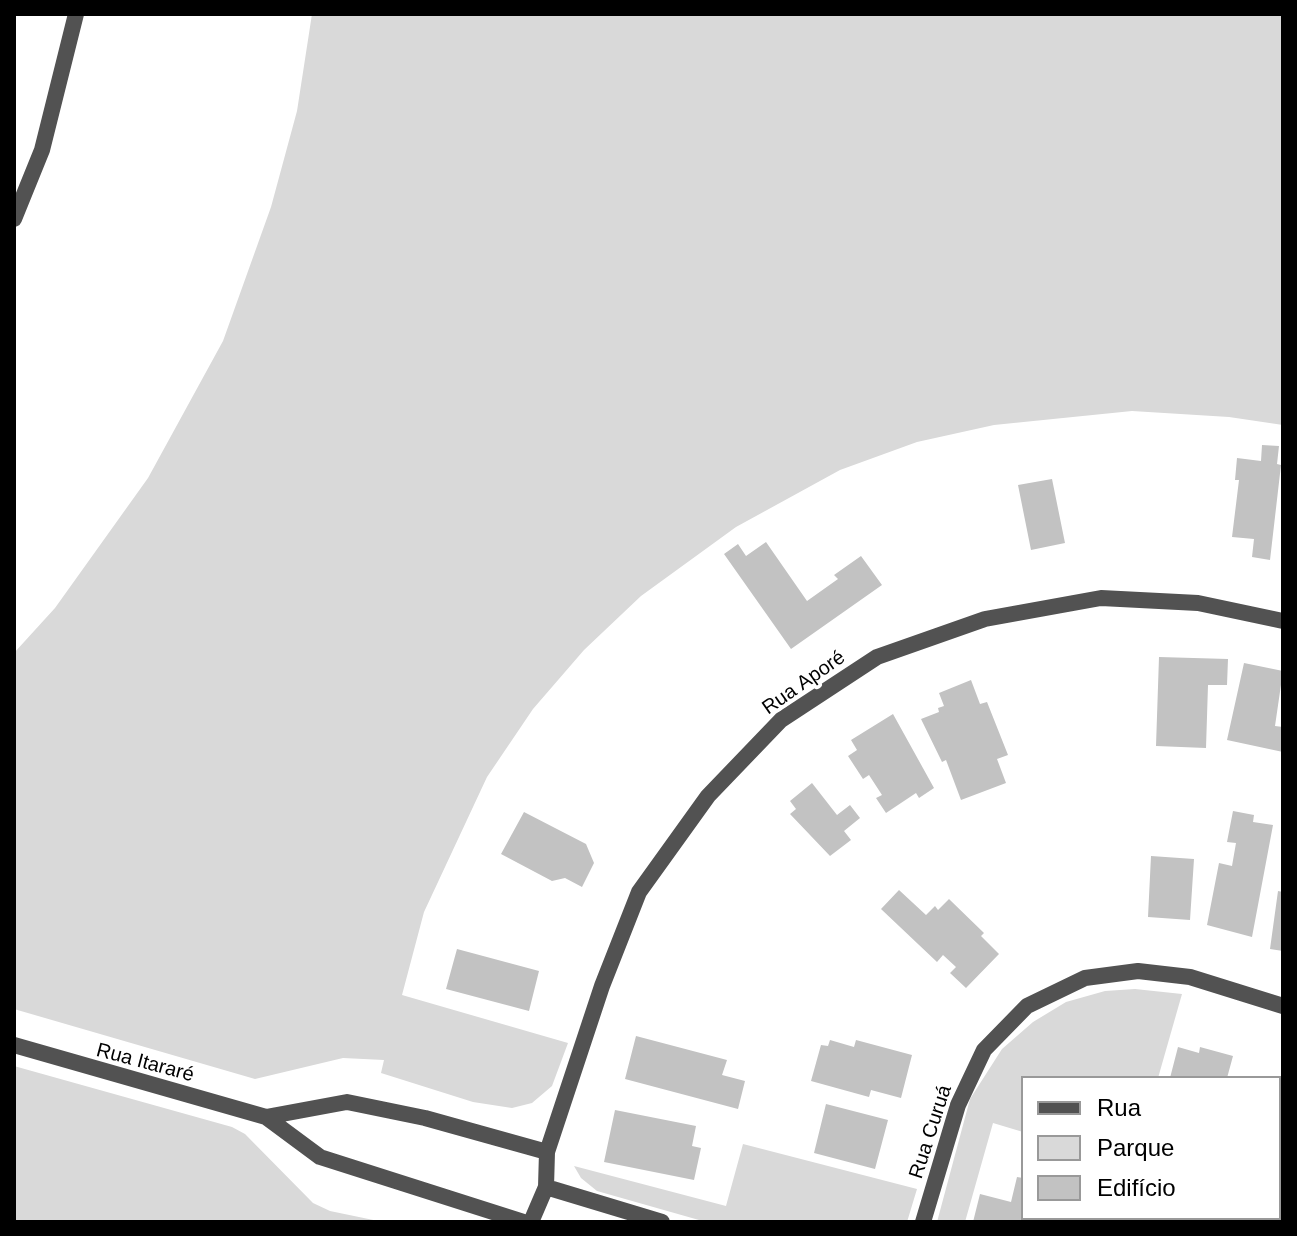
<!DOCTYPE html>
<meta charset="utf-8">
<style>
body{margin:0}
#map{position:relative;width:1297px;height:1236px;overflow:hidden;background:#fff;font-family:Arial,sans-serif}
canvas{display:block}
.frame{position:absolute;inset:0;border:16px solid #000;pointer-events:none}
.legend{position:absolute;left:1021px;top:1076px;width:260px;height:144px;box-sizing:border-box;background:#fff;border:2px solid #999;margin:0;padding:10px 14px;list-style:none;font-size:24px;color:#000}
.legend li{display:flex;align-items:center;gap:16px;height:40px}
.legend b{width:40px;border:2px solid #999}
</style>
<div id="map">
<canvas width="1297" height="1236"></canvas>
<div class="frame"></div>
<ul class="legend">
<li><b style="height:10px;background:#525252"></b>Rua</li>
<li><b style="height:22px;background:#d9d9d9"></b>Parque</li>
<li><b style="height:22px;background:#c2c2c2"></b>Edifício</li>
</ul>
</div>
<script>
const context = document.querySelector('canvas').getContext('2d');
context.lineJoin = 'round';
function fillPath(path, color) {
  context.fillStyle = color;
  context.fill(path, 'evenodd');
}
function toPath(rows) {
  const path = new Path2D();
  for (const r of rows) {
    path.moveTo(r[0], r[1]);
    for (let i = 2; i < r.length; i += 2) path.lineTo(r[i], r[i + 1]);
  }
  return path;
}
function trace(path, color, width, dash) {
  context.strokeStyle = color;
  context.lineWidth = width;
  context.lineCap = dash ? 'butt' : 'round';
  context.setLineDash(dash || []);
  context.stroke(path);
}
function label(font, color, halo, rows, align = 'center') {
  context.font = font + ' Arial,sans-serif';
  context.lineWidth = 7;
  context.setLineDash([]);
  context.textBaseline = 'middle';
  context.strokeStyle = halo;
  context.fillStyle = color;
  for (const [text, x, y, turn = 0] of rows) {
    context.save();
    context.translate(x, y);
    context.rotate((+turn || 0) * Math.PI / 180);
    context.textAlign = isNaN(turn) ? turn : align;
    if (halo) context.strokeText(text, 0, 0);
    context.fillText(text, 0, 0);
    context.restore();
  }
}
const green = toPath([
 [312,14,1283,14,1283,425,1229,417,1132,411,994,425,917,442,840,470,736,527,641,596,584,650,533,709,487,777,424,912,402,995,568,1043,552,1086,532,1103,512,1108,473,1102,381,1073,384,1060,343,1058,255,1079,14,1009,14,653,55,608,148,478,223,341,271,207,297,111],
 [1135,989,1182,994,1158,1078,1023,1078,1023,1132,993,1123,965,1222,937,1222,970,1099,1002,1049,1033,1022,1066,1002,1105,991],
 [14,1066,232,1127,245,1134,313,1203,330,1211,383,1222,14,1222],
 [743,1144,917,1189,907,1222,706,1222,597,1191,581,1178,574,1166,726,1206]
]);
const building = toPath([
 [1262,445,1279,446,1277,464,1281,465,1270,560,1252,557,1254,539,1232,537,1239,480,1235,480,1237,458,1261,461],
 [1052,479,1065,543,1031,550,1018,485],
 [766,542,807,601,838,579,834,575,861,556,882,585,791,649,724,554,738,544,746,556],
 [1159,657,1228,659,1227,685,1208,685,1206,748,1156,746],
 [1244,663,1283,671,1275,726,1283,727,1283,752,1227,740],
 [971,680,980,704,987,702,1008,755,997,759,1006,783,961,800,946,760,942,762,921,719,939,712,938,708,944,706,939,693],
 [893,714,934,788,919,798,916,793,886,813,876,798,882,795,869,775,863,779,848,756,857,750,851,740],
 [812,783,837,815,850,805,860,818,844,831,851,840,830,856,790,814,796,809,790,801],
 [1233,811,1254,815,1253,822,1273,825,1252,937,1207,925,1219,863,1232,866,1236,843,1227,842],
 [524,812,586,844,594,863,582,887,565,878,552,881,501,854],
 [1151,856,1194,859,1190,920,1148,917],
 [899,890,926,915,935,906,938,910,949,899,984,933,981,936,999,954,966,988,950,973,956,967,943,955,937,962,881,909],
 [1278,891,1283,892,1283,951,1270,949],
 [457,949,539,971,529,1011,446,989],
 [636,1036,727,1060,722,1075,745,1081,738,1109,625,1079],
 [830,1040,854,1047,856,1040,912,1055,901,1098,871,1090,869,1097,811,1081,821,1045,828,1046],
 [1178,1047,1199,1053,1200,1047,1233,1056,1227,1078,1170,1078],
 [826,1104,888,1120,875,1169,814,1153],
 [615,1110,696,1126,692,1146,701,1148,694,1180,604,1162],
 [1017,1177,1023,1178,1023,1218,1031,1218,1030,1222,973,1222,980,1194,1011,1202],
 [1056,1218,1103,1218,1102,1222,1055,1222],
 [1135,1218,1175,1218,1186,1221,1133,1222]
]);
const minor = toPath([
 [14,219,42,150,76,14],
 [14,1045,266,1117,320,1157,524,1222],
 [266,1117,347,1102,425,1118,547,1152],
 [546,1187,662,1222],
 [531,1222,546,1187,547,1152,602,986,639,892,708,796,781,720,877,657,985,619,1101,598,1198,603,1283,621],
 [923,1222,958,1105,984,1050,1027,1006,1085,978,1138,971,1190,977,1283,1006]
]);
const streetNames = [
 ["Rua Aporé",804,683,-35],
 ["Rua Itararé",145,1063,15],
 ["Rua Curuá",931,1132,-72]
];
fillPath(green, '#d9d9d9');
fillPath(building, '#c2c2c2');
trace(minor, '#525252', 16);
label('20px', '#000', '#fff', streetNames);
</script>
